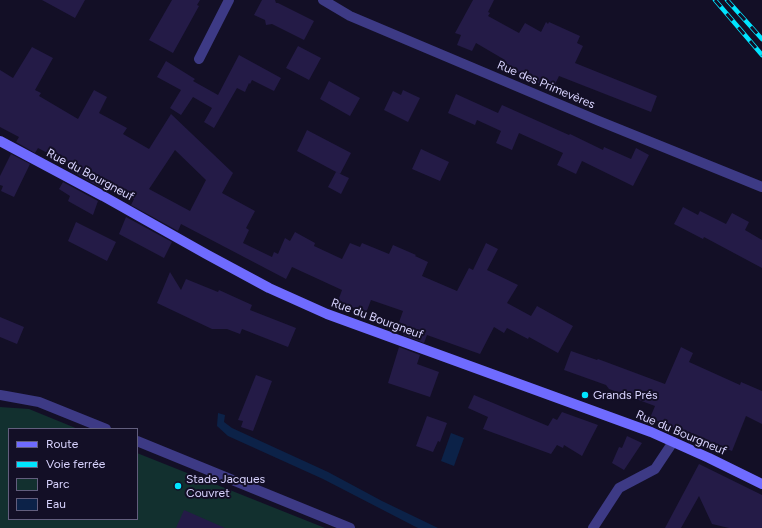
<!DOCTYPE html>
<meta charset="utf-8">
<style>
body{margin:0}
#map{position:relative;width:762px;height:528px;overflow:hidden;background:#130f26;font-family:Figtree,sans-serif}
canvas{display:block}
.legend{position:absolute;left:8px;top:428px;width:130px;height:92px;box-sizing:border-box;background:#130f26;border:1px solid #625e7d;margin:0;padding:5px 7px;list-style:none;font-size:12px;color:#d9d4ff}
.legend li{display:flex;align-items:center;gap:8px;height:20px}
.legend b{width:20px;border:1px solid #625e7d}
</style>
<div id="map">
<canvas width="762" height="528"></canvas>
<ul class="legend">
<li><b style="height:5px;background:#6f6bff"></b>Route</li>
<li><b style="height:5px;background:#00e5ff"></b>Voie ferrée</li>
<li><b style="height:11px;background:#12302f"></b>Parc</li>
<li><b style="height:11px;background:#0c2248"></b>Eau</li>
</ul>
</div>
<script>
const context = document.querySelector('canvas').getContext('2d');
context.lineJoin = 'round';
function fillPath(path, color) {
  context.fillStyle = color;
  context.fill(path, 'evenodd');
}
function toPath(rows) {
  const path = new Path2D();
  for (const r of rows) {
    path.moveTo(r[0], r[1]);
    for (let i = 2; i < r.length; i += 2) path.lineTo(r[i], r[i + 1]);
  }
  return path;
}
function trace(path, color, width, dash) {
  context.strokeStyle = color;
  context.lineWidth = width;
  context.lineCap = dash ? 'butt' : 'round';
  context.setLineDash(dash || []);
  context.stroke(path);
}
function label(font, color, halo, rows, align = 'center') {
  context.font = font + ' Figtree,sans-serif';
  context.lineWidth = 4;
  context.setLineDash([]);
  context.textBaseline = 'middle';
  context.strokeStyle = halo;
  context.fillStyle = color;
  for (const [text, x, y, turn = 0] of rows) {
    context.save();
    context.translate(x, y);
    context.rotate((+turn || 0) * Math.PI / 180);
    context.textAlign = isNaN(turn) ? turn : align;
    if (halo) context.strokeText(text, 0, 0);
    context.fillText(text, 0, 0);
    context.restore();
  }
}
const green = toPath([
 [0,407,29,409,78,429,9,429,9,519,137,519,137,453,325,528,0,528]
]);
const water = toPath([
 [218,413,225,415,224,422,232,428,328,472,382,501,438,528,418,528,414,526,323,479,228,436,217,426],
 [451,433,464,438,454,466,441,461]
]);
const building = toPath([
 [42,0,85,0,75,18],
 [172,0,200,0,197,5,199,6,173,53,149,40],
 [262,0,275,0,276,3,278,3,314,21,304,40,272,24,266,25,265,20,254,15],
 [473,0,494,0,488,12,490,13,488,16,519,33,525,23,541,32,546,22,548,24,549,22,580,36,577,43,583,46,575,63,657,96,651,112,559,76,552,90,502,65,505,60,476,43,472,51,457,45,461,35,455,33],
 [298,46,321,58,309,80,286,68],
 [32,47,53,58,35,90,41,93,39,96,78,119,94,90,107,97,99,113,127,128,123,134,149,149,171,114,233,173,222,193,255,211,246,228,249,230,243,243,272,257,274,252,278,254,285,238,290,241,295,232,315,243,314,246,342,259,350,243,360,247,362,243,389,254,393,245,416,255,415,256,428,262,422,276,457,291,469,268,473,270,486,243,498,249,487,270,518,285,507,303,531,316,537,306,573,326,558,353,529,337,528,339,507,328,504,333,494,327,480,354,427,335,424,343,403,335,405,328,398,325,403,311,371,300,366,313,338,301,342,290,292,267,286,279,181,224,178,231,131,205,134,199,105,184,103,189,71,171,74,167,38,148,35,153,16,142,19,137,0,127,0,70,13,78],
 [175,150,206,180,190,211,149,189],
 [239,55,281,78,274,91,252,80,250,84,249,83,245,92,237,88,214,128,204,122,212,108,193,97,181,115,170,108,181,90,157,77,166,61,195,79,193,81,218,95],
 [329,81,360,98,350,116,320,99],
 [403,90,420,98,408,122,384,110,393,91,401,95],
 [456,94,498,113,502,105,569,135,570,134,603,150,604,147,631,159,636,148,649,155,633,186,582,161,576,174,557,165,563,153,519,133,512,150,496,143,501,131,477,120,475,125,448,113],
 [307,130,351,153,340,174,297,151],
 [421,149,449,162,440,181,412,169],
 [11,154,30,164,14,197,1,191,3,186,0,185,0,176],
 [336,172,349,178,341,194,328,187],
 [63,182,98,201,93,215,68,201,70,196,59,189],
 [683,207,698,215,700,211,726,224,732,213,749,222,745,230,762,240,762,268,704,237,703,239,674,224],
 [126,217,172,242,164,258,119,234],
 [76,222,116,242,107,261,68,241],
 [170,272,181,290,186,279,218,292,219,290,252,305,250,310,296,328,288,347,242,329,240,334,227,329,212,329,157,303],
 [0,317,24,327,17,344,0,337],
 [399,347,420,355,417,364,439,372,430,397,388,383],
 [681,347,693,353,689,362,740,385,741,382,762,391,762,424,746,416,732,451,650,418,655,406,609,389,606,385,564,370,571,351,597,360,598,359,665,384],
 [256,375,272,381,253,431,241,427,243,421,238,420],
 [474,395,548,426,553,418,557,420,562,412,598,425,582,456,564,445,563,448,557,445,551,454,483,429,488,417,468,408],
 [427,416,447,423,440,442,438,441,433,452,416,446],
 [627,436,642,443,624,470,612,463,619,447,622,448],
 [699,464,762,495,762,528,729,528,712,524,699,496,681,528,665,528],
 [184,510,225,528,176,528]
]);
const street = toPath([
 [323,0,350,16,599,121,762,187],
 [199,59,229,0],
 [0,395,6,396,39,402,106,429],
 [137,441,350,528],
 [593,528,619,488,655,469,673,442]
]);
const secondary = toPath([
 [0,141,103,196,206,254,269,288,327,314,651,432,709,458,762,484]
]);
const rail = toPath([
 [715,0,762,55],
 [727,0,762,39]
]);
const markers = [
 [585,395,4,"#00e5ff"],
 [178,486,4,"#00e5ff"]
];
const streetNames = [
 ["Rue des Primevères",546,85,23],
 ["Rue du Bourgneuf",90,175,28],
 ["Rue du Bourgneuf",377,319,20],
 ["Rue du Bourgneuf",681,433,23]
];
const poiNames = [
 ["Grands Prés",593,395],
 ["Stade Jacques",186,479],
 ["Couvret",186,493]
];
fillPath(green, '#12302f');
fillPath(water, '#0c2248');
fillPath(building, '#241b47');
trace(street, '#3d3a85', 10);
trace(secondary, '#6f6bff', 10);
trace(rail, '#00e5ff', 4.5);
trace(rail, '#130f26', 3, [9]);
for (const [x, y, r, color] of markers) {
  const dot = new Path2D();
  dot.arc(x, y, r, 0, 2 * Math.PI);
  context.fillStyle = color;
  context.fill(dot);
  trace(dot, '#130f26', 1.5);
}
label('12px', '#d9d4ff', '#130f26', streetNames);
label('12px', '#d9d4ff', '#130f26', poiNames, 'left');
</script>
